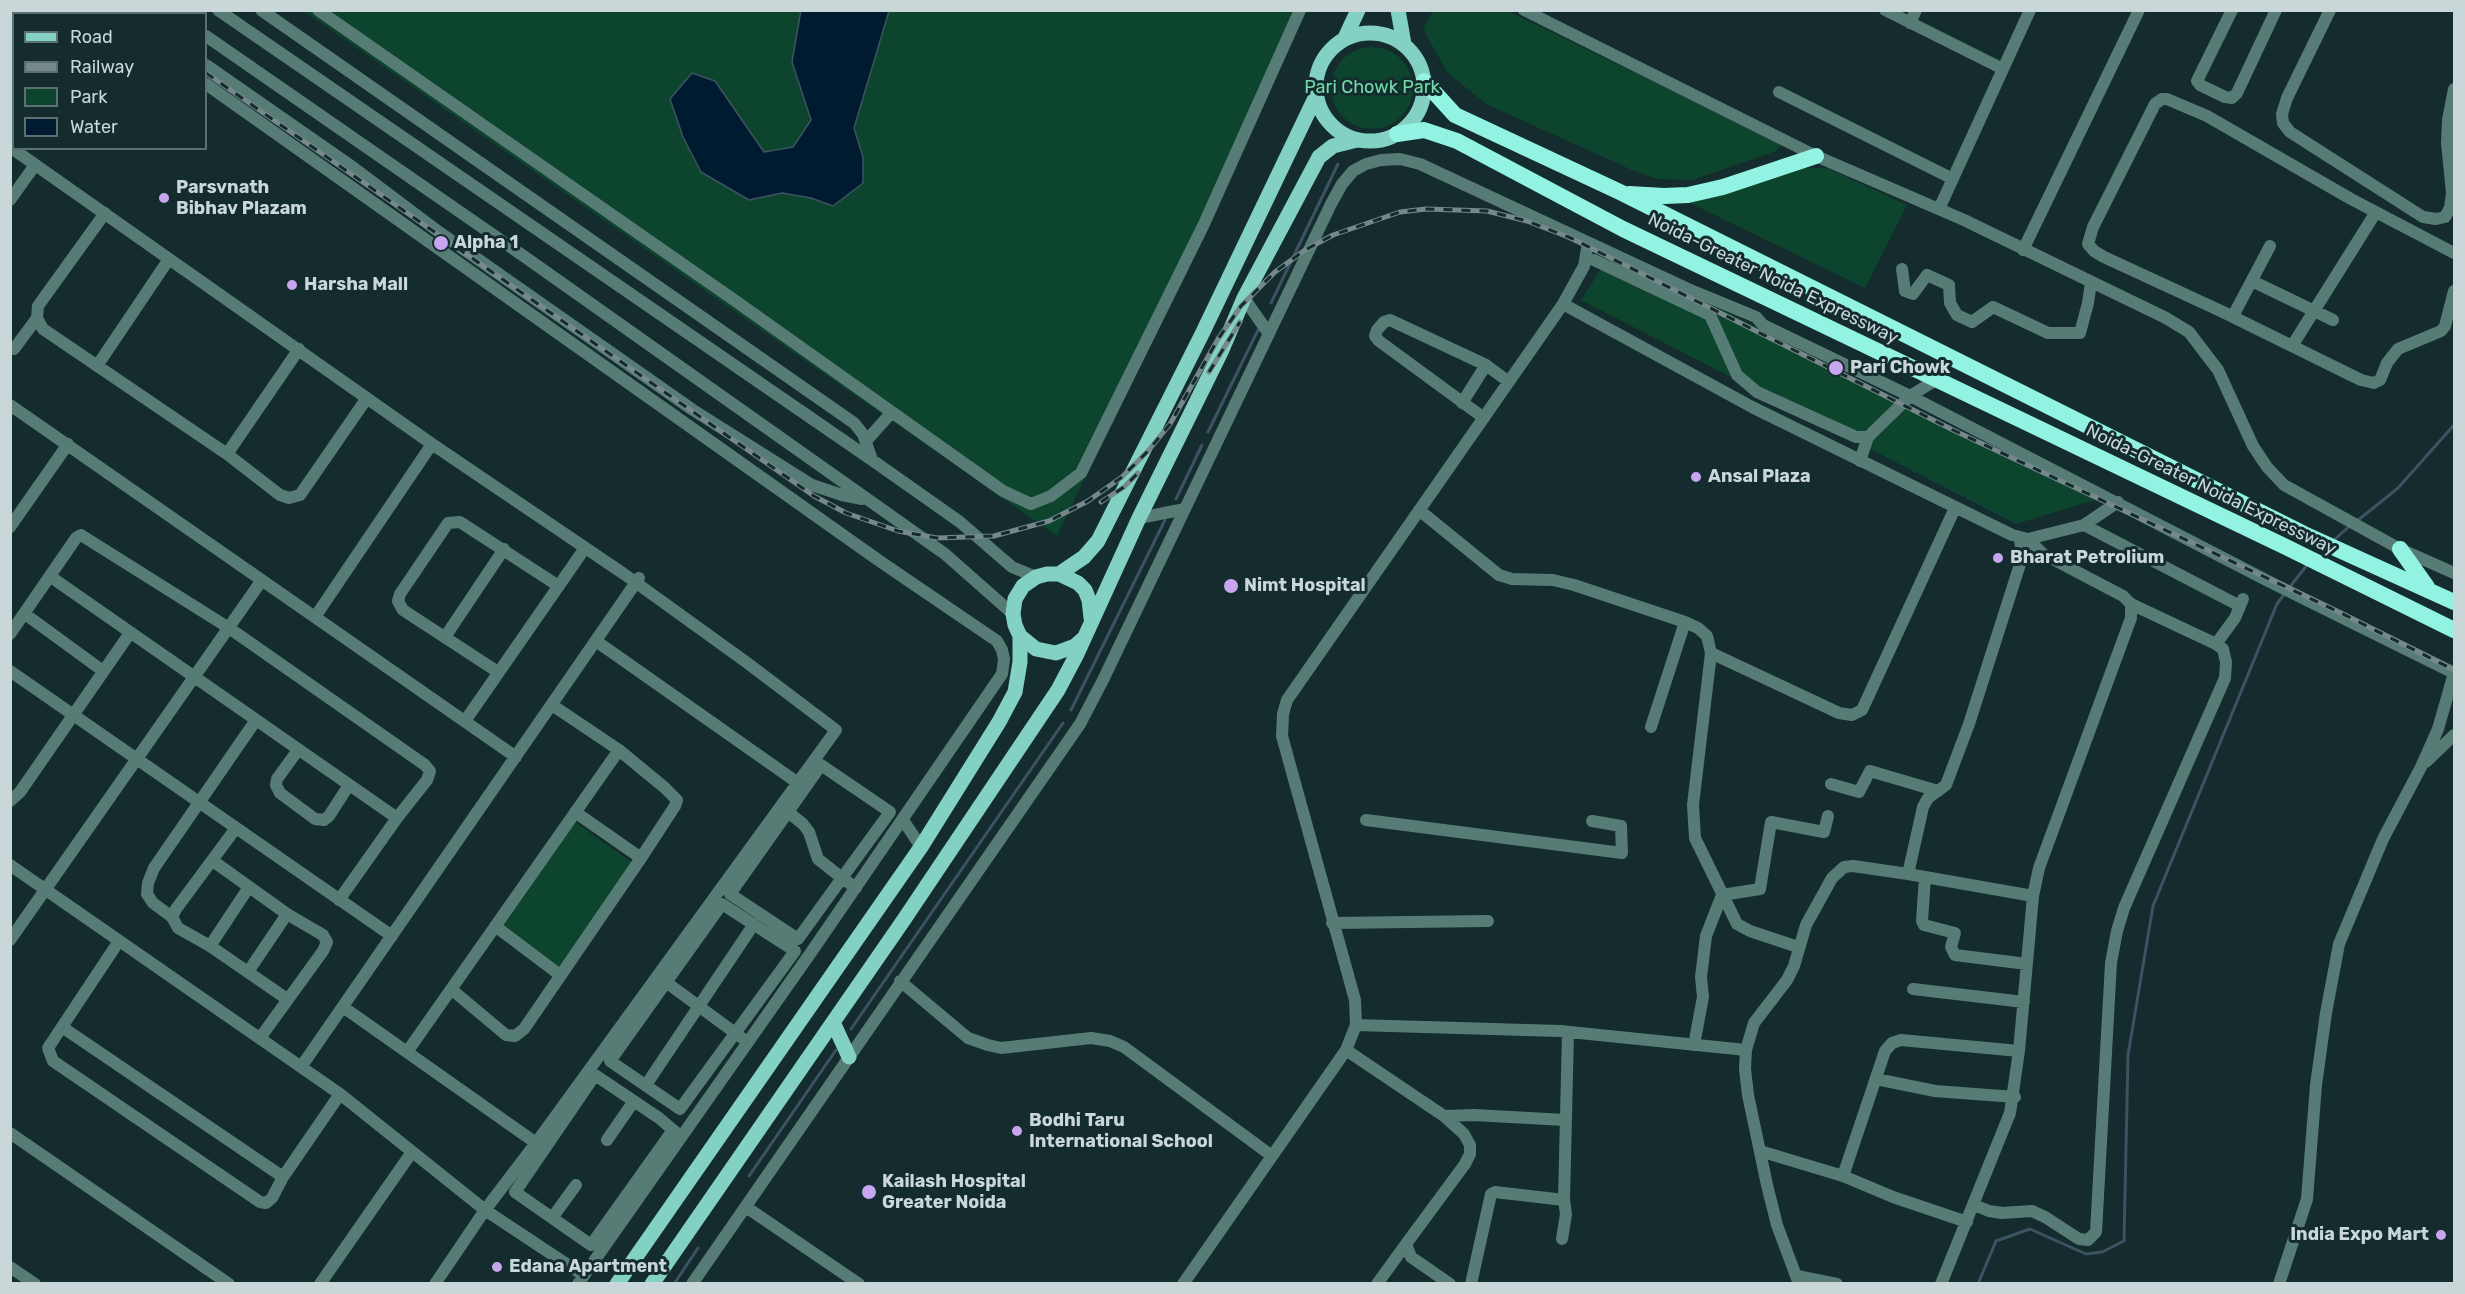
<!DOCTYPE html>
<style>
body{margin:0}
#map{position:relative;width:2465px;height:1294px;overflow:hidden;background:#142c2e;font-family:Rubik,sans-serif}
canvas{display:block}
.frame{position:absolute;inset:0;border:12px solid #c9d7d8;pointer-events:none}
.legend{position:absolute;left:12px;top:12px;width:195px;height:138px;box-sizing:border-box;background:#142c2e;border:2px solid #5c7072;margin:0;padding:8px 10px;list-style:none;font-size:18px;color:#c9d7d8}
.legend li{display:flex;align-items:center;gap:12px;height:30px}
.legend b{width:30px;border:2px solid #5c7072}
</style>
<div id="map">
<canvas width="2465" height="1294"></canvas>
<div class="frame"></div>
<ul class="legend">
<li><b style="height:8px;background:#82d1c3"></b>Road</li>
<li><b style="height:8px;background:#76898a"></b>Railway</li>
<li><b style="height:16px;background:#0d442d"></b>Park</li>
<li><b style="height:16px;background:#001a30"></b>Water</li>
</ul>
</div>
<script>
const context = document.querySelector('canvas').getContext('2d');
context.lineJoin = 'round';
function fillPath(path, color) {
  context.fillStyle = color;
  context.fill(path, 'evenodd');
}
function toPath(rows) {
  const path = new Path2D();
  for (const r of rows) {
    if (r.length === 3) {
      path.moveTo(r[0] + r[2], r[1]);
      path.arc(r[0], r[1], r[2], 0, 2 * Math.PI);
      continue;
    }
    path.moveTo(r[0], r[1]);
    for (let i = 2; i < r.length; i += 2) path.lineTo(r[i], r[i + 1]);
  }
  return path;
}
function trace(path, color, width, dash) {
  context.strokeStyle = color;
  context.lineWidth = width;
  context.lineCap = dash ? 'butt' : 'round';
  context.setLineDash(dash || []);
  context.stroke(path);
}
function label(font, color, halo, rows, align = 'center') {
  context.font = font + ' Rubik,sans-serif';
  context.lineWidth = 6;
  context.setLineDash([]);
  context.textBaseline = 'middle';
  context.strokeStyle = halo;
  context.fillStyle = color;
  for (const [text, x, y, turn = 0] of rows) {
    context.save();
    context.translate(x, y);
    context.rotate((+turn || 0) * Math.PI / 180);
    context.textAlign = isNaN(turn) ? turn : align;
    if (halo) context.strokeText(text, 0, 0);
    context.fillText(text, 0, 0);
    context.restore();
  }
}
const green = toPath([
 [304,11,1307,11,1057,536],
 [1433,11,1508,11,1782,144,1776,151,1692,180,1657,179,1632,170,1486,104,1447,72,1423,29],
 [1372,88,41],
 [1793,168,1827,168,1907,205,1865,288,1690,203],
 [1623,259,2095,500,2016,524,1581,300,1607,260],
 [575,822,631,862,560,967,501,925]
]);
const water = toPath([
 [801,10,889,11,854,128,863,157,863,183,833,206,811,198,782,193,749,200,701,172,683,137,670,99,692,73,715,81,764,152,793,147,811,120,792,62,801,10]
]);
const stream = toPath([
 [1271,303,1338,164],
 [1208,432,1260,326],
 [1176,499,1202,445],
 [2357,521,2398,488,2454,425],
 [2334,540,2351,525],
 [2289,588,2307,565],
 [1071,710,1165,520],
 [851,1029,1063,723],
 [749,1176,836,1050],
 [674,1284,698,1248],
 [1978,1284,1996,1241,2030,1229,2086,1254,2102,1252,2124,1241,2128,1055,2153,906,2277,604,2285,593]
]);
const minor = toPath([
 [101,10,106,14],
 [168,10,172,14],
 [218,10,872,460,960,522,1012,567,1036,577],
 [261,10,854,423,863,434,872,460],
 [318,10,737,302,1003,491,1031,504,1051,496,1081,473,1204,224,1300,10],
 [1524,10,1816,156,1964,220,2166,318,2189,332,2218,370,2253,446,2267,467,2284,485,2400,549,2454,573],
 [1885,10,2003,69],
 [2232,10,2197,81,2200,85,2225,97,2232,98,2237,93,2276,10],
 [2330,10,2287,98,2282,114,2283,123,2290,132,2423,217,2436,219,2445,217,2450,208,2452,193,2447,143,2448,120,2454,89],
 [1910,23,1916,10],
 [206,36,525,257,945,554,1013,614],
 [206,65,354,168,439,232,693,410,812,485,842,495,862,499],
 [206,84,881,562,997,641,1002,650,1004,659,1002,674,812,951,578,1284],
 [1779,92,1953,179],
 [10,147,432,444,624,574,746,662,836,730,536,1143,485,1210,435,1284],
 [10,200,35,165],
 [1939,209,2030,10],
 [105,213,38,306,37,318,43,329,227,454,280,495,289,498,300,495,367,398],
 [2023,250,2139,10],
 [2454,253,2351,199,2207,116,2167,99,2162,99,2155,104,2093,227,2088,244,2094,251,2104,257,2223,312,2361,380,2374,383,2380,380,2387,363,2398,349,2441,331,2445,326,2454,291],
 [1594,260,1710,315,1737,375,1757,392,1856,437,1868,437,1910,396,2268,581,2454,673],
 [1902,269,1905,291,1913,294,1927,275,1949,285,1950,303,1957,315,1972,322,1993,307,2048,333,2080,333,2088,303,2091,282],
 [2252,281,2333,320],
 [1244,298,1269,334],
 [1563,304,1752,407,2012,535,2028,539,2084,525,2118,502],
 [2233,316,2270,246],
 [2292,346,2376,212],
 [14,349,37,318],
 [97,366,169,259],
 [1462,403,1486,365],
 [10,405,516,757],
 [1484,418,1379,341,1375,336,1377,330,1384,322,1390,320,1486,365,1509,382],
 [866,441,892,412],
 [227,454,299,349],
 [1860,461,1868,437],
 [1419,510,1499,575,1512,579,1553,580,1574,585,1685,622,1698,628,1707,636,1711,653,1693,805,1695,838,1737,924,1750,931,1798,947],
 [1139,518,1185,509],
 [2084,525,2240,606],
 [10,527,68,444],
 [2020,537,2022,558,1969,724,1946,785,1928,798,1923,807,1908,874,2033,896],
 [51,577,397,818],
 [25,614,103,671],
 [315,617,432,444],
 [10,634,76,538,81,535,229,628,425,765,430,771,427,780,397,818,339,900],
 [445,637,504,549],
 [596,641,798,783],
 [2216,644,2235,618,2243,599],
 [1711,653,1839,713,1852,715,1862,710,1955,508],
 [10,671,392,936],
 [498,672,403,610,398,601,400,594,448,523,460,522,557,585],
 [465,721,585,548],
 [1651,727,1685,622],
 [298,750,277,779,276,785,280,793,315,819,324,820,329,816,349,785],
 [2426,762,2454,735],
 [1831,784,1859,792,1870,771,1938,791],
 [10,801,20,792,130,633],
 [781,807,788,812,803,824,809,832,818,859,842,878,890,812,821,765,788,812,730,894,798,939,842,878,856,888],
 [575,812,641,858],
 [903,820,921,847],
 [1366,820,1622,853,1621,826,1592,821],
 [236,828,176,909,172,917,178,928,210,946,287,999],
 [213,861,287,914,323,935,327,942,323,951,260,1038],
 [10,865,340,1094,485,1210,583,1275],
 [1925,877,1922,921,1924,925,1955,933,1951,947,1955,955,2027,964],
 [722,904,795,951,680,1109,610,1061,722,904],
 [172,917,153,903,147,894,148,883,154,868,256,720],
 [1332,923,1488,921],
 [495,926,560,975],
 [10,940,262,580],
 [119,941,48,1048,53,1061,260,1202,266,1203,272,1198,283,1177,340,1094],
 [210,946,249,887],
 [248,972,287,914],
 [659,977,742,1038],
 [900,981,968,1038,988,1045,1001,1048,1091,1038,1110,1041,1124,1047,1272,1156],
 [451,989,506,1035,515,1036,524,1029,641,858,675,806,677,800,665,788,619,750,552,705],
 [1913,989,2024,1002],
 [343,1007,536,1143],
 [1356,1025,1560,1031,1746,1050,1754,1023,1787,980,1794,966,1806,925,1832,878,1844,867,1853,866,1908,874],
 [62,1027,283,1177],
 [1694,1045,1703,997,1701,977,1706,936,1722,895,1760,889,1771,822,1824,832,1828,816],
 [1346,1050,1444,1116,1464,1134,1470,1145,1470,1154,1465,1164,1406,1244,1411,1257,1450,1284],
 [1746,1050,1745,1069,1748,1095,1767,1185,1777,1225,1799,1284],
 [407,1052,619,750],
 [301,1067,639,578],
 [1876,1079,1935,1091,2015,1097],
 [646,1085,754,924],
 [1444,1116,1474,1115,1565,1120],
 [673,1130,591,1245,515,1192,595,1075,659,1118,673,1130,681,1136],
 [10,1133,229,1284],
 [607,1140,634,1101],
 [1760,1151,1843,1176,1893,1197,1967,1222],
 [1843,1176,1885,1051,1892,1043,1901,1040,2019,1051],
 [1974,1205,1989,1211,2002,1213,2032,1211,2045,1217,2079,1239,2088,1240,2096,1232,2111,963,2117,931,2124,908,2225,678,2226,662,2223,649,2216,644,2131,604],
 [746,1207,859,1284],
 [552,1218,576,1185],
 [1562,1239,1566,1214,1564,1200,1568,1032],
 [10,1267,35,1284],
 [1797,1276,1837,1284],
 [320,1284,412,1152],
 [692,1284,1080,724,1103,680,1331,204,1342,184,1353,171,1366,164,1381,160,1400,159,1420,164,1688,289,1756,317,1763,325,1910,396,1936,380],
 [1183,1284,1346,1050,1356,1025,1355,1000,1282,736,1283,714,1287,700,1563,304,1584,266,1588,243],
 [1377,1284,1406,1244],
 [1471,1284,1491,1194,1495,1192,1564,1200],
 [1941,1284,2010,1113,2019,1051,2033,896,2039,868,2131,618,2131,604,2123,596,2043,554,2028,539],
 [2279,1284,2307,1199,2316,1085,2326,1013,2339,944,2383,839,2421,767,2438,729,2454,673]
]);
const major = toPath([
 [1398,10,1404,44],
 [1370,87,54],
 [1345,38,1358,10],
 [1059,574,1084,557,1098,541,1202,334,1316,96],
 [1083,639,1075,646,1056,653,1036,649,1020,636,1015,625,1013,614,1015,599,1023,586,1036,577,1047,574,1059,574,1078,583,1085,590,1089,600,1091,618],
 [833,1022,849,1057],
 [617,1284,921,847,999,722,1015,692,1020,662,1020,636],
 [652,1284,903,921,1058,690,1077,654,1139,518,1221,352,1244,298,1319,157,1333,146,1357,140]
]);
const highway = toPath([
 [1424,81,1455,115,1622,193,2304,534,2454,602],
 [1397,134,1424,130,1457,141,1623,229,2286,547,2454,630],
 [1629,194,1664,196,1688,195,1723,187,1816,156],
 [2400,549,2427,587]
]);
const rail = toPath([
 [102,10,106,14],
 [117,10,121,14],
 [206,73,814,496,846,513,898,531,937,538,994,536,1049,521,1088,501,1122,477,1148,451,1170,424,1218,339,1241,306,1275,272,1305,250,1333,235,1400,212,1426,209,1487,211,1527,221,1571,238,1953,430,2341,613,2454,670],
 [1209,372,1240,322],
 [1101,502,1124,487,1138,473]
]);
const markers = [
 [164,198,6,"#c7a6ef"],
 [441,243,8,"#c7a6ef"],
 [292,285,6,"#c7a6ef"],
 [1836,368,8,"#c7a6ef"],
 [1696,477,6,"#c7a6ef"],
 [1998,558,6,"#c7a6ef"],
 [1231,586,8,"#c7a6ef"],
 [1017,1131,6,"#c7a6ef"],
 [869,1192,8,"#c7a6ef"],
 [2441,1235,6,"#c7a6ef"],
 [497,1267,6,"#c7a6ef"]
];
const parkNames = [
 ["Pari Chowk Park",1372,88]
];
const poiNames = [
 ["Parsvnath",176,188],
 ["Bibhav Plazam",176,209],
 ["Alpha 1",454,243],
 ["Harsha Mall",304,285],
 ["Pari Chowk",1850,368],
 ["Ansal Plaza",1708,477],
 ["Bharat Petrolium",2010,558],
 ["Nimt Hospital",1244,586],
 ["Bodhi Taru",1029,1121],
 ["International School",1029,1142],
 ["Kailash Hospital",882,1182],
 ["Greater Noida",882,1203],
 ["India Expo Mart",2429,1235,"right"],
 ["Edana Apartment",509,1267]
];
const streetNames = [
 ["Noida-Greater Noida Expressway",1773,279,26],
 ["Noida-Greater Noida Expressway",2211,490,26]
];
fillPath(green, '#0d442d');
fillPath(water, '#001a30');
trace(water, '#3c5362', 1.5);
trace(stream, '#3c5362', 3);
trace(minor, '#577c75', 12);
trace(major, '#82d1c3', 15);
trace(highway, '#93f3e2', 16);
trace(rail, '#76898a', 5);
trace(rail, '#142c2e', 3, [9]);
for (const [x, y, r, color] of markers) {
  const dot = new Path2D();
  dot.arc(x, y, r, 0, 2 * Math.PI);
  context.fillStyle = color;
  context.fill(dot);
  trace(dot, '#142c2e', 2);
}
label('18px', '#71dca9', '#142c2e', parkNames);
label('bold 18px', '#c9d7d8', '#142c2e', poiNames, 'left');
label('18px', '#c9d7d8', '#142c2e', streetNames);
</script>
